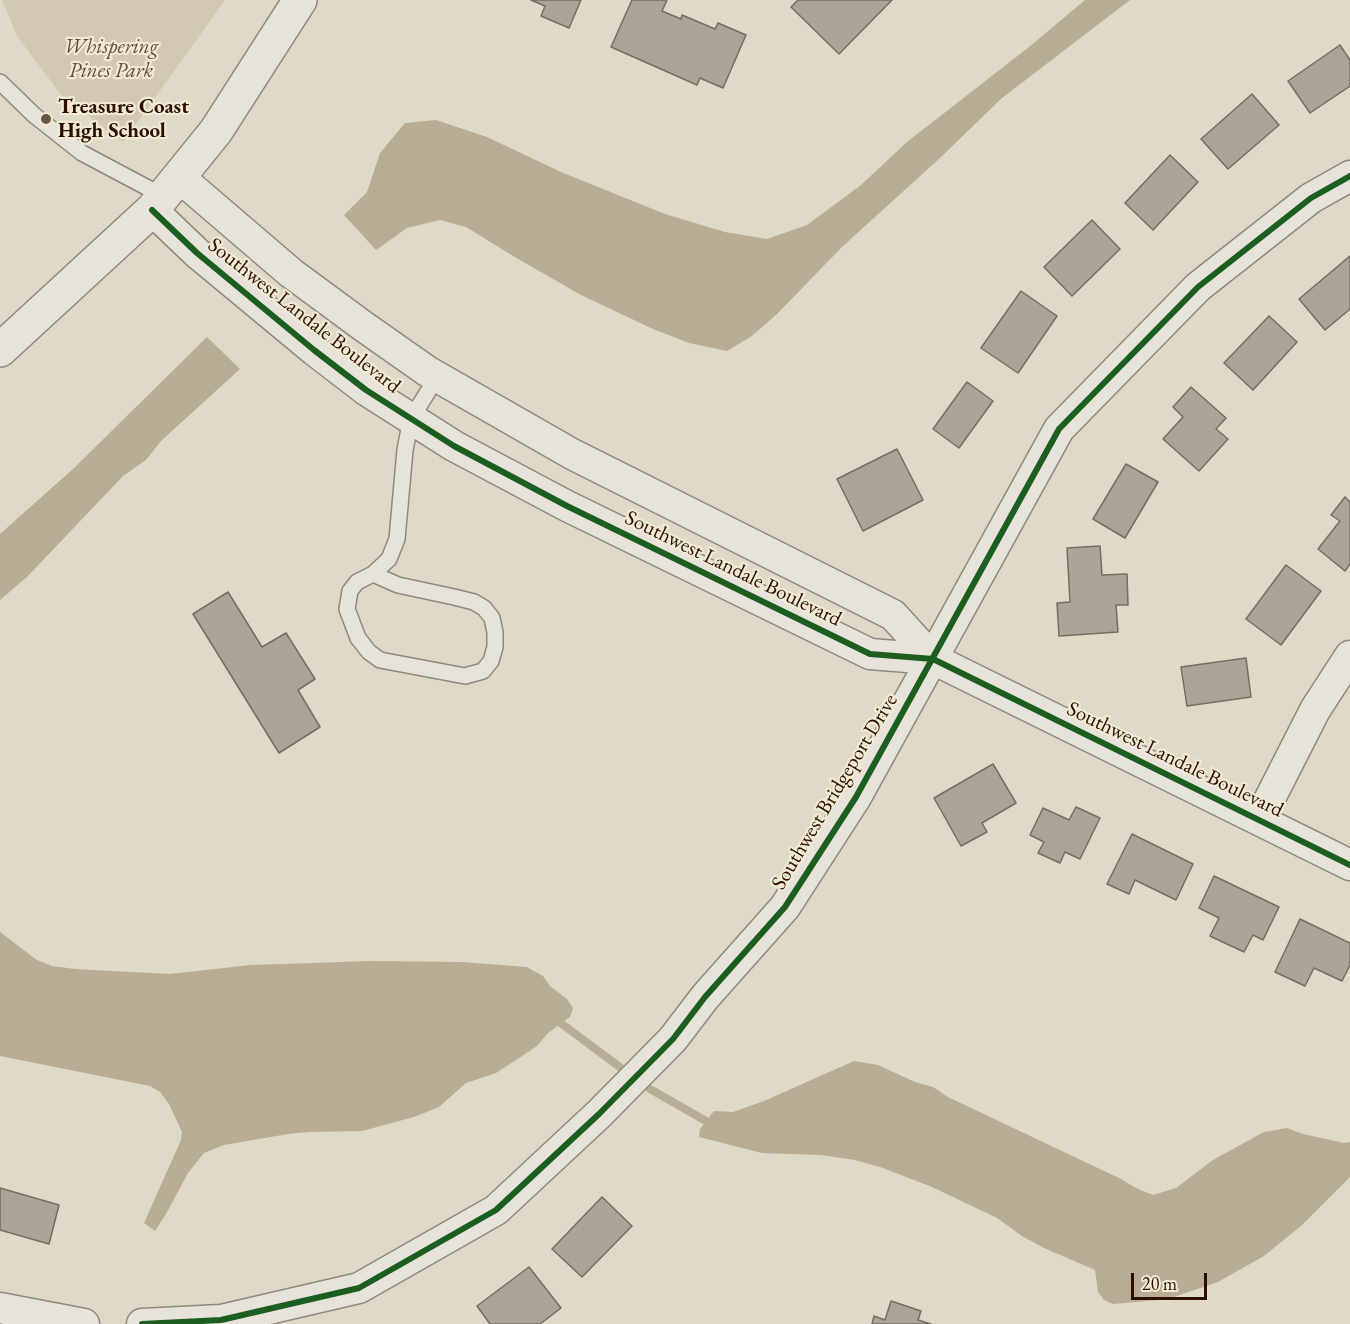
<!DOCTYPE html>
<style>
body{margin:0}
#map{position:relative;width:1350px;height:1324px;overflow:hidden;background:#dfd9c8;font-family:"EB Garamond",serif}
canvas{display:block}
.scale{position:absolute;left:1131px;top:1273px;width:76px;height:27px;box-sizing:border-box;border:3px solid #2c0f00;border-top:0;padding-left:8px;font-size:18px;line-height:21px;white-space:nowrap;color:#2c0f00;-webkit-text-stroke:4px #f1ead5;paint-order:stroke}
</style>
<div id="map">
<canvas width="1350" height="1324"></canvas>
<div class="scale">20 m</div>
</div>
<script>
const context = document.querySelector('canvas').getContext('2d');
context.lineJoin = 'round';
function fillPath(path, color) {
  context.fillStyle = color;
  context.fill(path, 'evenodd');
}
function toPath(rows) {
  const path = new Path2D();
  for (const r of rows) {
    path.moveTo(r[0], r[1]);
    for (let i = 2; i < r.length; i += 2) path.lineTo(r[i], r[i + 1]);
  }
  return path;
}
function trace(path, color, width, dash) {
  context.strokeStyle = color;
  context.lineWidth = width;
  context.lineCap = dash ? 'butt' : 'round';
  context.setLineDash(dash || []);
  context.stroke(path);
}
function label(font, color, halo, rows, align = 'center') {
  context.font = font + ' "EB Garamond",serif';
  context.lineWidth = 4.5;
  context.setLineDash([]);
  context.textBaseline = 'middle';
  context.strokeStyle = halo;
  context.fillStyle = color;
  for (const [text, x, y, turn = 0] of rows) {
    context.save();
    context.translate(x, y);
    context.rotate((+turn || 0) * Math.PI / 180);
    context.textAlign = isNaN(turn) ? turn : align;
    if (halo) context.strokeText(text, 0, 0);
    context.fillText(text, 0, 0);
    context.restore();
  }
}
const green = toPath([
 [2,0,225,0,123,142,62,96,17,36]
]);
const water = toPath([
 [1085,0,1130,0,1002,98,940,158,842,247,777,314,752,336,727,351,689,343,653,329,581,295,513,256,466,227,440,220,407,228,376,250,344,215,367,192,380,153,405,123,436,120,487,137,561,172,665,214,725,232,767,239,807,225,861,185,907,142,1029,47],
 [207,337,240,369,161,441,146,460,123,476,27,577,0,600,0,534,73,469],
 [0,932,37,960,52,966,75,969,170,974,251,965,370,961,462,962,527,967,543,976,550,986,567,999,573,1008,570,1017,548,1033,537,1046,522,1056,496,1073,466,1083,439,1107,414,1117,362,1131,309,1132,288,1134,224,1145,204,1153,188,1173,166,1214,155,1231,144,1223,181,1140,182,1132,169,1104,160,1092,150,1086,0,1056],
 [854,1061,878,1065,915,1082,933,1087,948,1097,1121,1179,1138,1189,1153,1195,1176,1188,1213,1160,1264,1132,1287,1128,1303,1134,1344,1143,1350,1142,1350,1177,1302,1225,1264,1256,1218,1282,1168,1299,1113,1304,1104,1300,1098,1292,1095,1270,1044,1248,1022,1236,997,1218,932,1187,883,1168,855,1160,821,1155,762,1153,699,1137,700,1129,714,1111,733,1112,764,1101]
]);
const stream = toPath([
 [562,1024,621,1068],
 [650,1089,706,1121]
]);
const building = toPath([
 [531,0,581,0,569,28,541,16,545,6,531,0],
 [632,0,667,0,662,11,681,19,682,15,715,29,718,23,746,35,723,88,700,78,697,85,611,47,632,0],
 [798,0,892,0,839,54,791,7,798,0],
 [1340,45,1350,60,1350,86,1310,113,1288,81,1340,45],
 [1252,94,1279,125,1228,169,1201,139,1252,94],
 [1170,155,1198,182,1153,230,1125,203,1170,155],
 [1092,220,1120,249,1072,296,1044,267,1092,220],
 [1350,256,1350,309,1325,330,1299,299,1350,256],
 [1021,291,1057,316,1018,373,981,348,1021,291],
 [1269,316,1297,342,1253,390,1224,363,1269,316],
 [967,382,993,401,959,448,933,429,967,382],
 [1191,387,1226,418,1216,429,1228,439,1199,471,1163,439,1183,417,1173,407,1191,387],
 [897,449,923,500,863,531,837,479,897,449],
 [1126,464,1158,482,1125,538,1093,519,1126,464],
 [1345,497,1350,502,1350,564,1345,571,1318,549,1340,521,1331,515,1345,497],
 [1100,546,1102,575,1127,574,1128,605,1116,605,1118,632,1059,636,1057,603,1070,602,1067,548,1100,546],
 [1286,565,1321,591,1281,645,1246,619,1286,565],
 [228,592,262,647,286,633,315,679,298,690,320,727,279,753,193,614,228,592],
 [1246,658,1251,697,1187,706,1181,667,1246,658],
 [993,764,1016,803,982,823,987,832,961,846,934,798,993,764],
 [1076,807,1100,818,1080,859,1065,852,1060,863,1038,853,1044,842,1030,835,1043,808,1069,820,1076,807],
 [1132,834,1193,864,1176,900,1135,880,1129,894,1107,884,1132,834],
 [1214,876,1279,907,1263,940,1253,935,1244,952,1210,936,1219,918,1199,908,1214,876],
 [1300,919,1350,943,1350,965,1342,981,1314,968,1305,986,1275,972,1300,919],
 [0,1188,59,1205,49,1244,0,1230,0,1188],
 [602,1197,632,1226,582,1277,552,1249,602,1197],
 [529,1267,561,1308,540,1324,490,1324,477,1306,529,1267],
 [891,1301,921,1311,918,1320,931,1324,872,1324,874,1316,885,1320,891,1301]
]);
const service = toPath([
 [0,82,34,115,82,153,163,196],
 [373,574,398,585,454,597,474,602,484,608,492,618,495,632,495,647,491,661,483,671,465,676,380,660,369,652,358,638,347,609,350,591,357,582,373,574,389,559,397,539,405,450,411,419,437,377]
]);
const minor = toPath([
 [179,177,291,273,363,326,427,371,572,454,893,615,933,659],
 [152,210,197,253,314,350,366,390,454,446,567,506,870,654,933,659,1350,865],
 [1259,820,1315,710,1350,656],
 [0,1308,84,1324],
 [142,1324,221,1320,359,1288,496,1210,599,1114,673,1039,705,997,785,907,856,797,1059,429,1198,287,1311,198,1350,176]
]);
const tertiary = toPath([
 [0,350,152,210,216,131,300,0]
]);
const cycleway = toPath([
 [152,210,197,253,314,350,366,390,454,446,567,506,870,654,933,659,1350,865],
 [142,1324,221,1320,359,1288,496,1210,599,1114,673,1039,705,997,785,907,856,797,1059,429,1198,287,1311,198,1350,176]
]);
const markers = [
 [46,119,6,"#6b5646"]
];
const parkNames = [
 ["Whispering",111,47],
 ["Pines Park",111,71]
];
const poiNames = [
 ["Treasure Coast",58,107],
 ["High School",58,131]
];
const streetNames = [
 ["Southwest Landale Boulevard",304,316,38],
 ["Southwest Landale Boulevard",733,569,26],
 ["Southwest Landale Boulevard",1175,760,26],
 ["Southwest Bridgeport Drive",835,792,-59]
];
fillPath(green, '#d3c8b1');
fillPath(water, '#b9ac94');
trace(stream, '#b9ac94', 8);
fillPath(building, '#aba498');
trace(building, '#756d62', 1.5);
trace(service, '#8f887c', 18);
trace(minor, '#8f887c', 33);
trace(tertiary, '#8f887c', 36);
trace(service, '#e7e3db', 15);
trace(minor, '#e7e3db', 30);
trace(tertiary, '#e7e3db', 33);
trace(cycleway, '#1b5e20', 6);
for (const [x, y, r, color] of markers) {
  const dot = new Path2D();
  dot.arc(x, y, r, 0, 2 * Math.PI);
  context.fillStyle = color;
  context.fill(dot);
  trace(dot, '#f1ead5', 2);
}
label('italic 21px', '#634b37', '#f1ead5', parkNames);
label('bold 21px', '#2c0f00', '#f1ead5', poiNames, 'left');
label('21px', '#2c0f00', '#f1ead5', streetNames);
</script>
